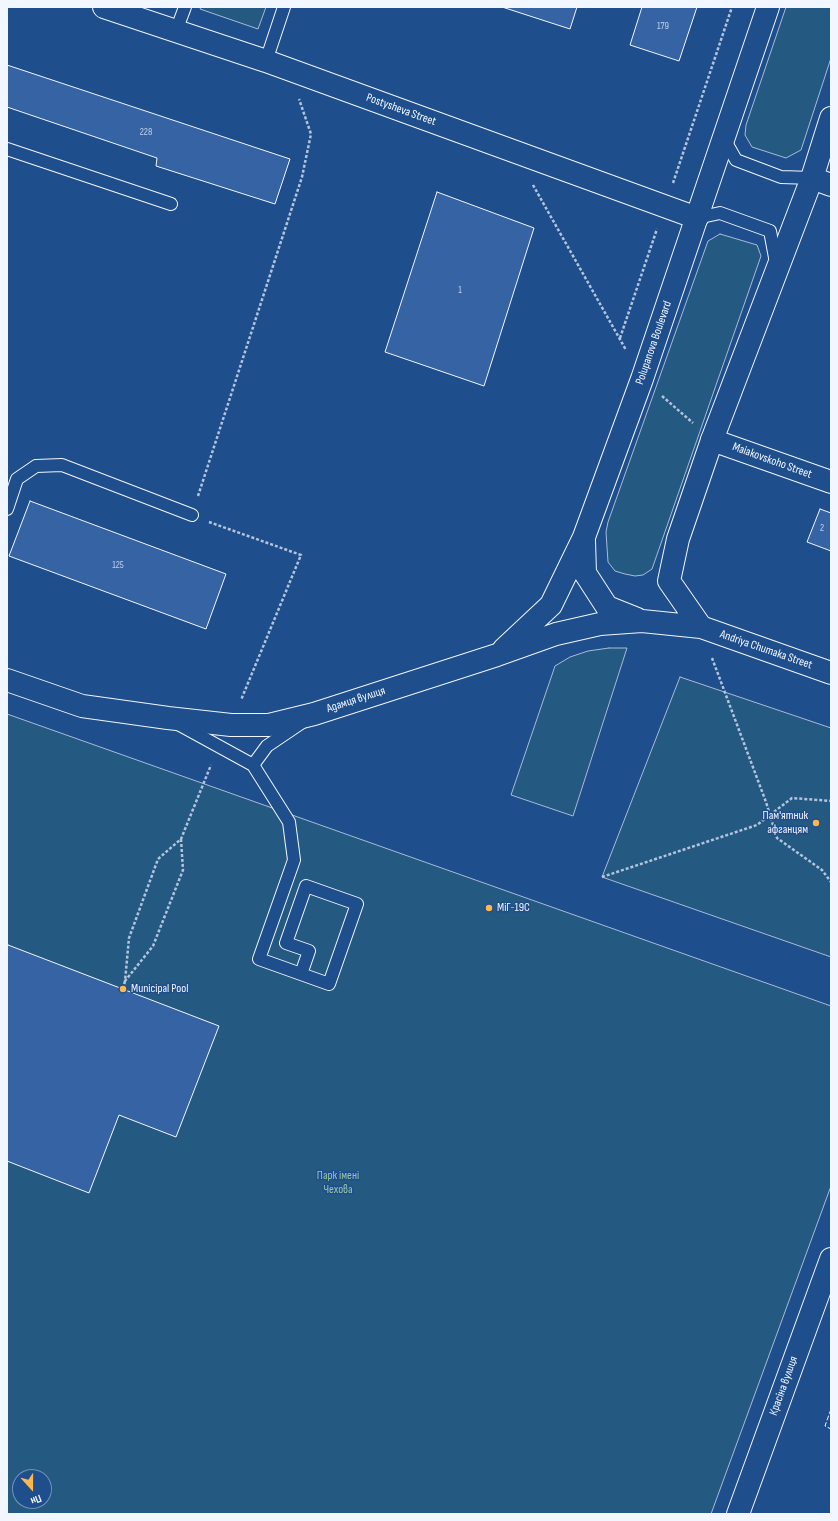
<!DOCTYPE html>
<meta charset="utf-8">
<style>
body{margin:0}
#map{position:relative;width:838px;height:1521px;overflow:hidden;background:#1f4e8c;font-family:"Sofia Sans Condensed",sans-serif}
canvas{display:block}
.frame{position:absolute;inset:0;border:8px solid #f2f6ff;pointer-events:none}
.north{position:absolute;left:12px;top:1469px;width:40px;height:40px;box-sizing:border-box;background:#1f4e8c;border:1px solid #7391ba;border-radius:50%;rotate:159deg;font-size:11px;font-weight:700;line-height:16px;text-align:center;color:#f2f6ff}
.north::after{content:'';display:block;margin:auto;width:14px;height:18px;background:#ffb74d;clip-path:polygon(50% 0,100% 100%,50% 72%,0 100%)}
</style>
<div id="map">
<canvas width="838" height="1521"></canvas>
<div class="frame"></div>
<div class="north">Пн</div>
</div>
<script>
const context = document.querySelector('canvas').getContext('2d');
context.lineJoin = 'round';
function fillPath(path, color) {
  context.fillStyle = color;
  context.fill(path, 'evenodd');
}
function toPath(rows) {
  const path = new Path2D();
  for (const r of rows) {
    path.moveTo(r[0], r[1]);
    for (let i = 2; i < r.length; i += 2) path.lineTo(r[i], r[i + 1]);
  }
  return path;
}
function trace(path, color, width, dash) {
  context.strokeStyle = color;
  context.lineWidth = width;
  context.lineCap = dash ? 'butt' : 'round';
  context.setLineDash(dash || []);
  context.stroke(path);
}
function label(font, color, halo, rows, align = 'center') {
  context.font = font + ' "Sofia Sans Condensed",sans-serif';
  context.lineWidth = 3;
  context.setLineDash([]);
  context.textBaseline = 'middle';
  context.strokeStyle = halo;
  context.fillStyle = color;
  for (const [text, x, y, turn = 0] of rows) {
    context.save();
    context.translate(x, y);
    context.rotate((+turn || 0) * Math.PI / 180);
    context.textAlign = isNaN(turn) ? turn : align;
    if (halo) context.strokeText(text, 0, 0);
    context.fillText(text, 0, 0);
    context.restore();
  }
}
const green = toPath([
 [201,7,266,7,258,29,200,9,201,7],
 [786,7,831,7,831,58,801,150,786,158,752,147,745,135,746,125,786,7],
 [720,234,757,245,761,256,652,569,643,575,635,576,625,574,615,571,608,562,606,532,608,522,708,241,720,234],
 [609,648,627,648,573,816,511,795,555,666,570,657,588,651,609,648],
 [680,677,831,728,831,957,602,877,680,677],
 [7,714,831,1006,831,1186,711,1514,7,1514,7,714],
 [20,1477,44,1477,44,1501,20,1501,20,1477]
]);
const building = toPath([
 [502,7,577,7,570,29,502,7],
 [642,7,697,7,679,61,630,45,642,7],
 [7,65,290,159,275,204,156,166,157,158,7,107,7,65],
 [437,192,534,228,484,386,385,352,437,192],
 [30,501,226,574,206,629,9,556,30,501],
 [820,509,831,513,831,551,807,542,820,509],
 [8,945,219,1026,176,1137,119,1115,89,1193,7,1161,7,948,8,945]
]);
const path = toPath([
 [673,183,732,7],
 [533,185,626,350],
 [620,338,657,229],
 [662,396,693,423],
 [198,496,302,177,311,134,299,99],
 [209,522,301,555,241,700],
 [712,658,766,802,777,838,822,870,831,882],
 [181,839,183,870,153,946,125,981,129,938,158,859,181,839,211,765],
 [602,877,757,825,792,798,831,801],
 [123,989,125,981]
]);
const lane = toPath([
 [176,31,185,7],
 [266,61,284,7],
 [724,139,736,160,781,177,812,178],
 [7,149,171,204],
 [697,218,720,213,770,231,776,263],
 [7,509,17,479,36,466,62,465,192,515],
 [180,725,253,765,289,822,294,860,259,959,329,984,357,904,306,886,286,943,309,951,301,974],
 [253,765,267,746,301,723]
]);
const street = toPath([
 [104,7,266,61,697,218],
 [812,178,831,185],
 [712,440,831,482],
 [738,1514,831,1259]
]);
const secondary = toPath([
 [584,540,585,573,607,607,637,619],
 [701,627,669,581,678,539,712,440,812,178,831,118],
 [504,649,551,605,584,537,642,379,768,7],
 [7,680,82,706,168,718,231,725,269,725,314,714,497,655,556,634,600,624,642,621,701,627,831,673]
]);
const fence = toPath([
 [831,1409,825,1426,831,1429]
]);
const markers = [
 [816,823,4,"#ffb74d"],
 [489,908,4,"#ffb74d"],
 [123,989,4,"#ffb74d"]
];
const numberNames = [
 ["179",663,26],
 ["228",146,132],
 ["1",460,290],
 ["2",822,528],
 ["125",118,565]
];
const streetNames = [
 ["Postysheva Street",401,110,20],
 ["Polupanova Boulevard",654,343,-71],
 ["Maiakovskoho Street",772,461,20],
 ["Andriya Chumaka Street",766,650,19],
 ["Адамця вулиця",356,700,-18],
 ["Красіна вулиця",784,1386,-70]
];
const poiNames = [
 ["Пам'ятник",808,816,"right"],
 ["афганцям",808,830,"right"],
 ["МіГ-19С",497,908],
 ["Municipal Pool",131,989]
];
const parkNames = [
 ["Парк імені",338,1176],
 ["Чехова",338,1190]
];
fillPath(green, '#245a82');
trace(green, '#a8bbd7', 1);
fillPath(building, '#3563a3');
trace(building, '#f2f6ff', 1);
trace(lane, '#f2f6ff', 14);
trace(street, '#f2f6ff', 24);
trace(secondary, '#f2f6ff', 24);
trace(path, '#b3c4dc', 2.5, [3, 2]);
trace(lane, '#1f4e8c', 12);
trace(street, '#1f4e8c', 22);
trace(secondary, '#1f4e8c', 22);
trace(fence, '#f2f6ff', 1, [5, 2]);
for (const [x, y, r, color] of markers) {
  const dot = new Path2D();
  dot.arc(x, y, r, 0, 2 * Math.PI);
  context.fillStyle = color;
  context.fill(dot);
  trace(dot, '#1f4e8c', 1.5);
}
label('10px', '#c3d1e8', null, numberNames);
label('12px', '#f2f6ff', '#1f4e8c', streetNames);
label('12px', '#f2f6ff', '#1f4e8c', poiNames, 'left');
label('12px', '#97c8a6', '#1f4e8c', parkNames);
</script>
